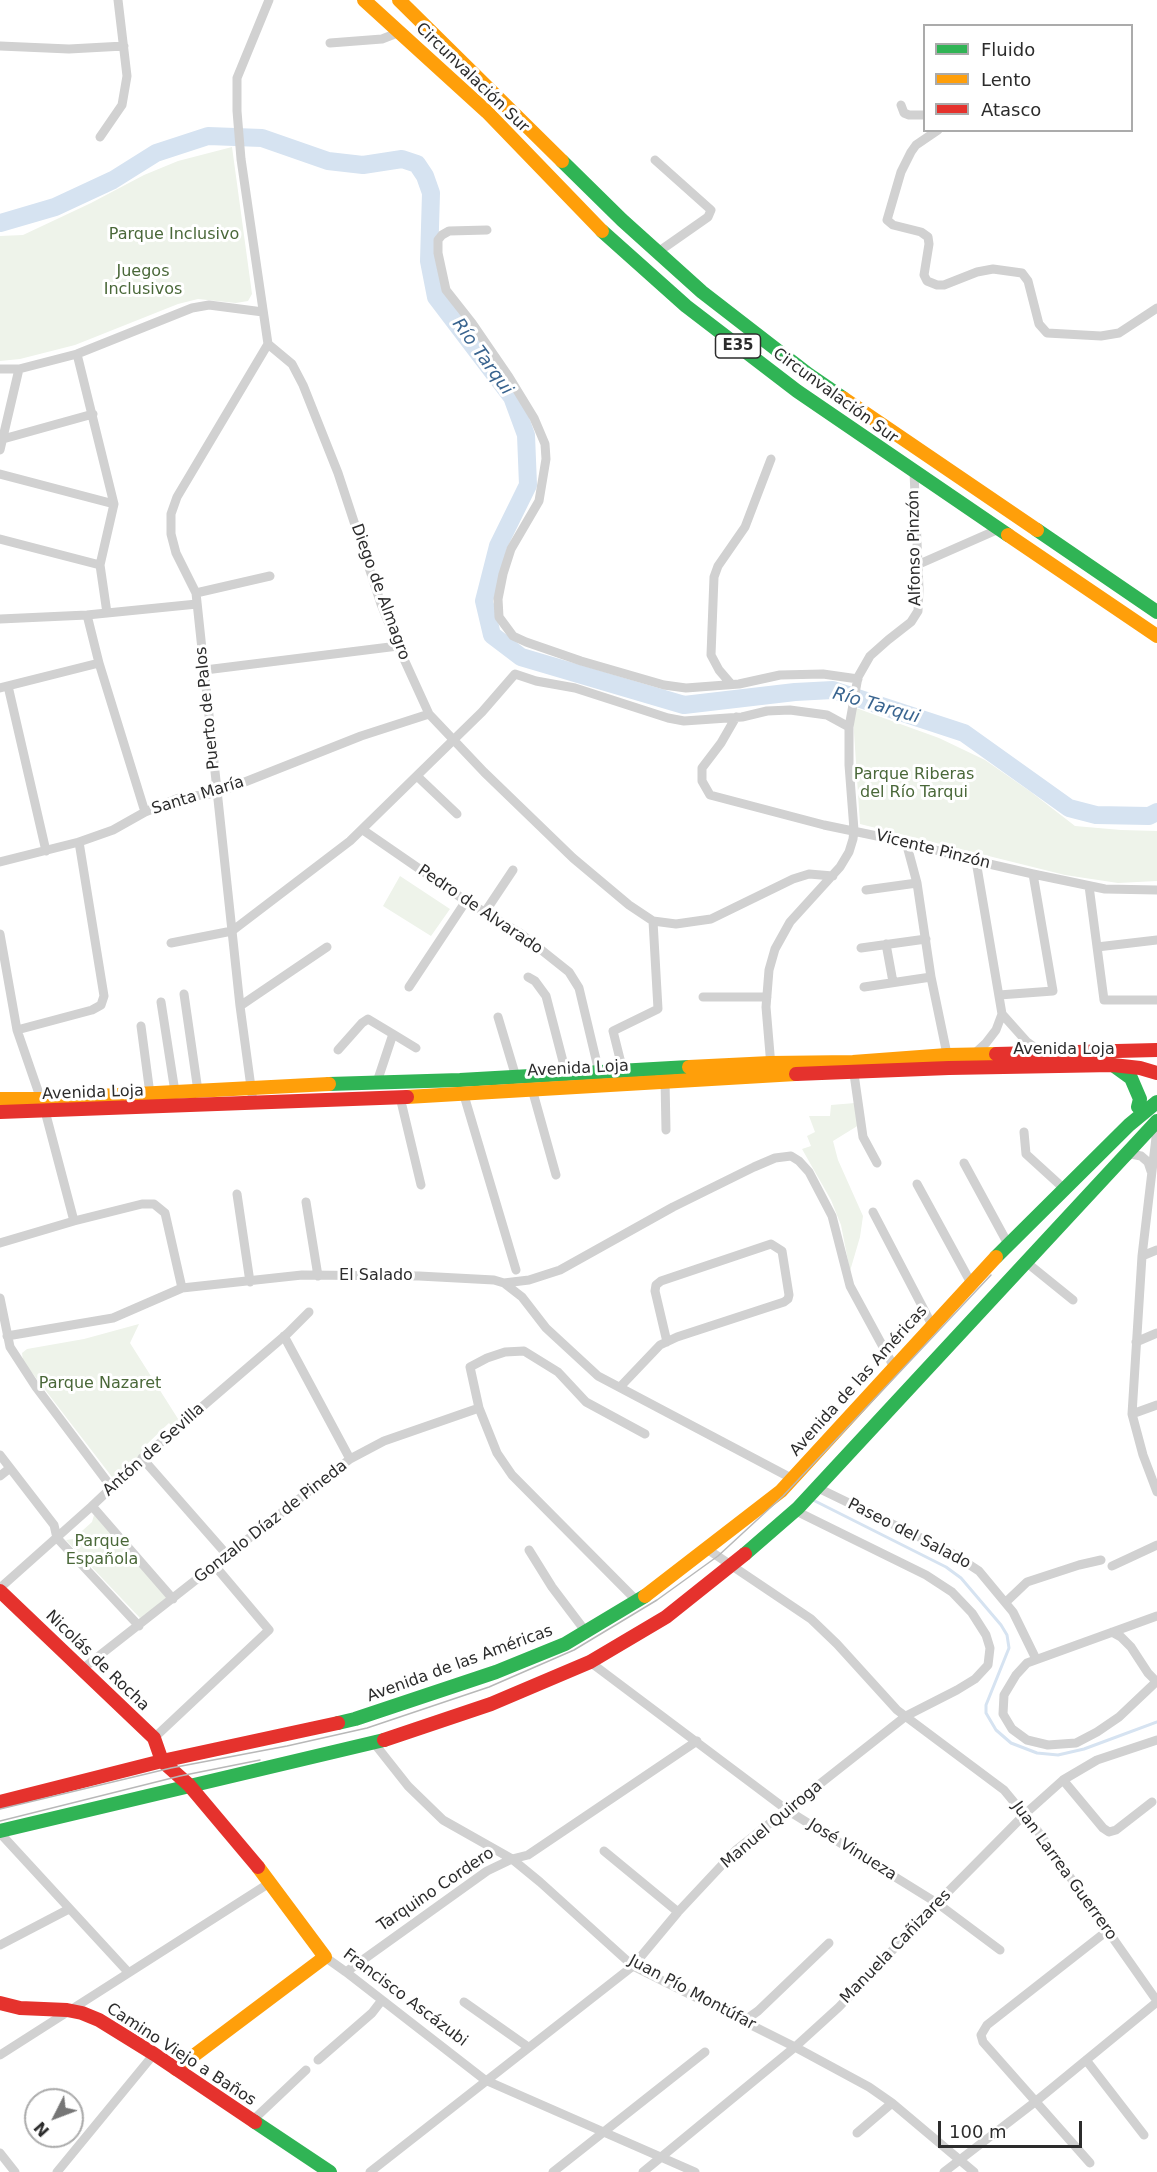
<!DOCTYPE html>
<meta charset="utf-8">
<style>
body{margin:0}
#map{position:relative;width:1157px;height:2172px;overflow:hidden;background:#fff;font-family:"DejaVu Sans",sans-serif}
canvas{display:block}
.legend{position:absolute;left:923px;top:24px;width:210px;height:108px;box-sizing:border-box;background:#fff;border:2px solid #ababab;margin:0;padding:8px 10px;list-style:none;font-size:18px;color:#2c2c2c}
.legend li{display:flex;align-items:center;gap:12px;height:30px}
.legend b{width:30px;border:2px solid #ababab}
.north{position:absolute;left:24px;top:2088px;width:60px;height:60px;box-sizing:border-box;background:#fff;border:2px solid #ababab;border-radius:50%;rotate:228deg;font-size:16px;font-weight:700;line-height:24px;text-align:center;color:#2c2c2c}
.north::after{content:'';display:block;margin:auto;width:21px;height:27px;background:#767676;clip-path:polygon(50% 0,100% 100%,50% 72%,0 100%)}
.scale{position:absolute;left:938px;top:2121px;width:144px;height:27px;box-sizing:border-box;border:3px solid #2c2c2c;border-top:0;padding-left:8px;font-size:18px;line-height:21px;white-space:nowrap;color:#2c2c2c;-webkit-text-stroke:4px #fff;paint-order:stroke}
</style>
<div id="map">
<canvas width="1157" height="2172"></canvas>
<ul class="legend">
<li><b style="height:8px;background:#30b455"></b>Fluido</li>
<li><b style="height:8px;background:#ff9f0a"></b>Lento</li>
<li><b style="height:8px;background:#e5322d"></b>Atasco</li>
</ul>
<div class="north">N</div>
<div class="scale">100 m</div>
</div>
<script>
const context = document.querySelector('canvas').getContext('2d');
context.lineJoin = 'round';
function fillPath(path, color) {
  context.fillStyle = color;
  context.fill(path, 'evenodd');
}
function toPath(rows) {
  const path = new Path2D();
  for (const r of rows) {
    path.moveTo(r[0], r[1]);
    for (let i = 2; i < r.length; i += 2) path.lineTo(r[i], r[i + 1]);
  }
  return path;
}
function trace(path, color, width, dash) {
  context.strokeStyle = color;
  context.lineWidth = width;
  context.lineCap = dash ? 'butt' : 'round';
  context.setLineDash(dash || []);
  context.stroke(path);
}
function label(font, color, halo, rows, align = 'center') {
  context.font = font + ' "DejaVu Sans",sans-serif';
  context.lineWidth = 6;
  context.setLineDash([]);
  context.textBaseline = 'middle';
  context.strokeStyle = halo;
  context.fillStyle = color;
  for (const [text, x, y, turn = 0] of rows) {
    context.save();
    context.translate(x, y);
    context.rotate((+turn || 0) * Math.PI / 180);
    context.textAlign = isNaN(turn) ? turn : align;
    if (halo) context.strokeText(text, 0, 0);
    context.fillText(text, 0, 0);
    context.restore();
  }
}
const green = toPath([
 [232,147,252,294,248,301,236,303,198,299,178,304,75,345,20,359,0,361,0,236,23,235,91,203,144,175,178,161],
 [856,708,939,738,985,760,1031,792,1075,826,1121,830,1157,831,1157,881,1118,883,1065,875,860,824,853,717],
 [400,876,450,909,431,936,383,906],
 [855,1103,859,1125,833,1141,838,1160,863,1216,860,1237,850,1271,841,1225,831,1200,802,1149,811,1146,807,1136,815,1132,809,1116,830,1116,831,1105],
 [139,1324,130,1343,180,1422,173,1428,169,1423,145,1446,147,1451,117,1480,112,1477,23,1361,22,1353,27,1349,84,1339],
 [94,1515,169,1597,140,1618,66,1540,73,1539,92,1522]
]);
const stream = toPath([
 [813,1500,946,1567,961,1578,1001,1625,1007,1635,1009,1648,986,1705,986,1713,996,1730,1011,1743,1037,1753,1058,1755,1084,1749,1157,1722]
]);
const river = toPath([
 [0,223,55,207,113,180,156,153,208,136,262,138,328,161,363,165,402,159,417,164,425,176,431,193,429,261,436,297,512,397,526,435,528,485,498,546,484,601,492,635,521,657,684,705,795,692,833,690,964,733,1069,808,1096,815,1149,816,1157,812]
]);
const street = toPath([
 [269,0,237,78,237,111,241,159,268,344,292,364,303,385,338,473,381,604,398,646,429,714,484,772,573,858,629,905,653,921,676,924,711,919,793,879,809,874,833,876],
 [330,43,382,39,400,32],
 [0,46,69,49,124,46],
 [901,105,904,113,909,115,924,115],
 [938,130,916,145,911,152,901,172,887,220,893,225,921,232,928,237,929,244,924,275,927,281,937,285,944,285,977,272,993,269,1022,273,1028,281,1039,324,1047,333,1101,336,1119,333,1157,308],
 [100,137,122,105,127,76,118,0],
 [655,160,711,210,708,217,658,252],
 [487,230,449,231,442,235,438,240,438,253,446,290,472,323,509,377,534,418,545,444,546,459,539,501,511,549,503,574,498,599,499,617,513,636,526,642,581,661,664,685,686,688,739,684,780,675,823,674,858,679],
 [77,354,114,504,100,565,107,613],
 [0,369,19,369,77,354,192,308,209,305,263,312],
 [3,439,93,414],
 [0,450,19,369],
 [0,474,114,504],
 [0,539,100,565],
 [917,565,999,529],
 [196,593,270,576],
 [87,615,99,663,145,812],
 [0,619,87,615,197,604],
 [205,670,398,646],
 [731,684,719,670,711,655,714,577,718,566,745,527,771,459],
 [8,686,46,851],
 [0,688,99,663],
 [736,717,721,743,702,768,702,781,710,795,824,825,906,842,976,861,1033,874,1105,889,1157,890],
 [417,776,457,814],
 [363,830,466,901,520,933,569,972,579,988,599,1072],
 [906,842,917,883,931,977,948,1059],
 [0,862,79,842,113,830,145,812,179,798,217,793,361,736,429,714],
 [1089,886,1104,1000,1157,1000],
 [866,890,917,883],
 [485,912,513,870],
 [0,934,17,1030,45,1111,74,1221],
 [171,943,232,931,350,841,482,712,515,674,536,681,575,688,668,718,684,721,742,717,767,711,790,710,827,715,849,727],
 [886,944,893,982],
 [1097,947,1157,940],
 [861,948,926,939],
 [528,977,535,981,546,996,566,1073],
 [409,987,466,901],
 [864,987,931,977],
 [184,994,198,1091],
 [999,995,1053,991,1033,874],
 [703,997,767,997],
 [161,1002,175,1092],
 [240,1006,327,947],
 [1002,1014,1027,1042,1041,1052],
 [498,1017,516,1077],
 [141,1026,150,1094],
 [17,1030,92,1010,101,1005,104,996,79,842],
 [393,1034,416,1048],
 [338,1050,362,1023,368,1019,393,1034,377,1082],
 [974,1054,986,1043,996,1030,1002,1014,976,861],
 [771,1066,766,1007,769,970,775,949,790,922,840,867,849,852,853,839,854,830,849,765,849,727,858,677,870,656,888,640,911,622,918,611,919,589,914,472],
 [853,1067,863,1137,877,1163],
 [623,1071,613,1031,658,1009,653,921],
 [665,1080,666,1130],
 [532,1089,556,1175],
 [463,1092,516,1270],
 [400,1097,421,1185],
 [253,1102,240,1006,196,593,176,553,171,534,171,514,177,497,268,344],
 [1157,1129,1142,1256,1132,1414,1143,1455,1157,1492],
 [1024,1132,1026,1154,1060,1185],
 [1127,1157,1131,1154,1141,1156,1148,1162,1151,1171],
 [964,1163,1008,1244],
 [917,1184,971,1283],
 [237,1194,250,1282],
 [306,1202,318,1276],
 [873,1212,932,1325],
 [0,1243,74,1221,142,1204,154,1204,165,1213,182,1288,302,1275,419,1276,494,1280,504,1283,529,1280,560,1270,673,1207,754,1167,775,1158,791,1156,799,1161,809,1172,832,1216,850,1286,894,1367],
 [1142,1256,1157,1250],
 [1026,1262,1073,1300],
 [504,1283,522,1297,546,1328,598,1376,793,1479],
 [0,1298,10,1347,36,1387,112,1488],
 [7,1336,113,1318,182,1288],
 [284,1336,350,1459],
 [1136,1342,1157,1333],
 [620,1387,660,1345,677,1337,784,1302,788,1299,789,1295,782,1251,771,1244,661,1281,656,1285,655,1291,667,1342],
 [1132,1414,1157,1405],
 [0,1455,54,1525,57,1538,139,1626],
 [142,1458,228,1556],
 [0,1476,10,1468],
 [818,1488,950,1552,979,1571,1013,1612,1036,1659],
 [92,1506,173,1599],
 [707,1549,811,1619,837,1644,897,1710,1004,1790,1037,1830,1157,2001],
 [529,1550,552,1587,586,1632],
 [1112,1566,1157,1545],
 [0,1588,92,1506,146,1455,288,1333,309,1312],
 [638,1602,512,1475,497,1453,479,1408,470,1367,487,1358,505,1352,524,1351,558,1372,586,1402,645,1434],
 [1006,1602,1027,1582,1079,1565,1101,1560],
 [1157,1616,1027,1663,1016,1675,1004,1695,1003,1714,1012,1729,1027,1740,1048,1745,1076,1743,1097,1732,1119,1717,1157,1681],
 [1112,1632,1121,1637,1131,1647,1148,1673,1157,1682],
 [590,1662,787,1810,937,1903,1000,1950],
 [81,1670,350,1459,384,1441,479,1408],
 [154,1738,269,1630,215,1566],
 [374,1743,408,1786,443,1820,512,1859,540,1882,633,1966,795,2047,869,2087,892,2103,974,2172],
 [1063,1780,1103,1828,1109,1832,1116,1830,1152,1802],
 [0,1833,128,1972],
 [604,1851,678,1912],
 [0,1945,69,1909],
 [325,1957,346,1972,485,2080,695,2172],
 [346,1972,487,1871,512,1859,528,1855,697,1741],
 [464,2002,528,2047],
 [744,2021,758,2011,829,1943],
 [0,2055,271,1882],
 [318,2060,372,2013,382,2000],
 [1086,2060,1144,2135],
 [252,2121,306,2070],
 [857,2133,892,2103],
 [0,2153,15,2172],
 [1090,2163,983,2042,981,2035,987,2025,1107,1931],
 [57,2172,154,2054],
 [370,2172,633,1966,678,1912,736,1850,906,1716,957,1690,975,1679,988,1665,990,1648,986,1635,972,1613,952,1592,926,1575,796,1511],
 [553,2172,705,2052],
 [643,2172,795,2047,839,2007,937,1903,1025,1814,1063,1780,1097,1760,1157,1740],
 [944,2172,1035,2102,1157,2002]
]);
const fast = toPath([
 [562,161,622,220,702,292,808,374,843,398],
 [602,231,686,306,797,391,1008,535],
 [1037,530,1157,612],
 [1113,1065,1131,1078,1140,1099,1138,1107],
 [329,1084,460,1080,689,1067],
 [996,1257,1129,1125,1157,1102],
 [745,1554,798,1508,1157,1121],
 [338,1723,355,1719,496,1672,565,1644,645,1596],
 [0,1831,384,1740],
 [255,2122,330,2172]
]);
const slow = toPath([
 [364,0,487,112,602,231],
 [399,0,562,161],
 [843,398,1037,530],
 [1008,535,1157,636],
 [689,1067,770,1063,853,1062,947,1055,996,1054],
 [407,1097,796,1074],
 [0,1099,41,1099,329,1084],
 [645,1596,781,1491,996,1257],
 [176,2069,325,1957,258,1867]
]);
const jam = toPath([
 [996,1054,1157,1050],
 [796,1074,949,1068,1113,1065,1140,1068,1157,1073],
 [0,1112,407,1097],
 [0,1591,154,1738,162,1761,189,1785,258,1867],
 [384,1740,491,1704,590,1662,666,1617,745,1554],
 [0,1802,162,1761,338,1723],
 [0,2003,20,2008,67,2010,82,2013,99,2020,154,2054,255,2122]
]);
const tram = toPath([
 [0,1809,171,1768,287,1746,367,1728,489,1687,574,1650,657,1600,718,1556,783,1496,991,1275],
 [0,1821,180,1776,260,1760]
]);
const shields = [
 [738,346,45]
];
const shieldNames = [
 ["E35",738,346]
];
const streetNames = [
 ["Circunvalación Sur",472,78,44],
 ["Circunvalación Sur",835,396,36],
 ["Alfonso Pinzón",915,548,-91],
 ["Diego de Almagro",380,592,70],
 ["Puerto de Palos",208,708,-96],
 ["Santa María",198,796,-17],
 ["Vicente Pinzón",933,850,14],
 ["Pedro de Alvarado",480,910,34],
 ["Avenida Loja",1064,1050],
 ["Avenida Loja",578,1069,-3],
 ["Avenida Loja",93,1093,-2],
 ["El Salado",376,1276],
 ["Avenida de las Américas",859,1381,-48],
 ["Antón de Sevilla",154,1450,-42],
 ["Gonzalo Díaz de Pineda",271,1522,-38],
 ["Paseo del Salado",909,1534,27],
 ["Nicolás de Rocha",97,1661,44],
 ["Avenida de las Américas",460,1664,-20],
 ["Manuel Quiroga",772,1825,-40],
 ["José Vinueza",852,1850,32],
 ["Juan Larrea Guerrero",1064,1871,54],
 ["Tarquino Cordero",436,1890,-34],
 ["Manuela Cañizares",896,1947,-46],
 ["Juan Pío Montúfar",692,1993,28],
 ["Francisco Ascázubi",405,1998,37],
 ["Camino Viejo a Baños",181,2055,33]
];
const parkNames = [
 ["Parque Inclusivo",174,235],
 ["Juegos",143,272],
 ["Inclusivos",143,290],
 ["Parque Riberas",914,775],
 ["del Río Tarqui",914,793],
 ["Parque Nazaret",100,1384],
 ["Parque",102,1542],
 ["Española",102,1560]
];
const waterNames = [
 ["Río Tarqui",482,357,54],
 ["Río Tarqui",876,706,16]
];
fillPath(green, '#eef3ea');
trace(stream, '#d6e3f1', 3);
trace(river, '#d6e3f1', 18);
trace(street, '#d1d1d1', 9);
trace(fast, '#30b455', 14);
trace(slow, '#ff9f0a', 14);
trace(jam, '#e5322d', 14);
trace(tram, '#b8b8b8', 1.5);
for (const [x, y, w] of shields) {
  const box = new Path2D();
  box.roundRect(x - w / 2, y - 12, w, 24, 4.5);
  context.fillStyle = '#fff';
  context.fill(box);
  trace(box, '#2c2c2c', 1.5);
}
label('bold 15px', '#2c2c2c', null, shieldNames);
label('16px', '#2c2c2c', '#fff', streetNames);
label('16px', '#4a6839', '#fff', parkNames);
label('italic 18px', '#39648f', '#fff', waterNames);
</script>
